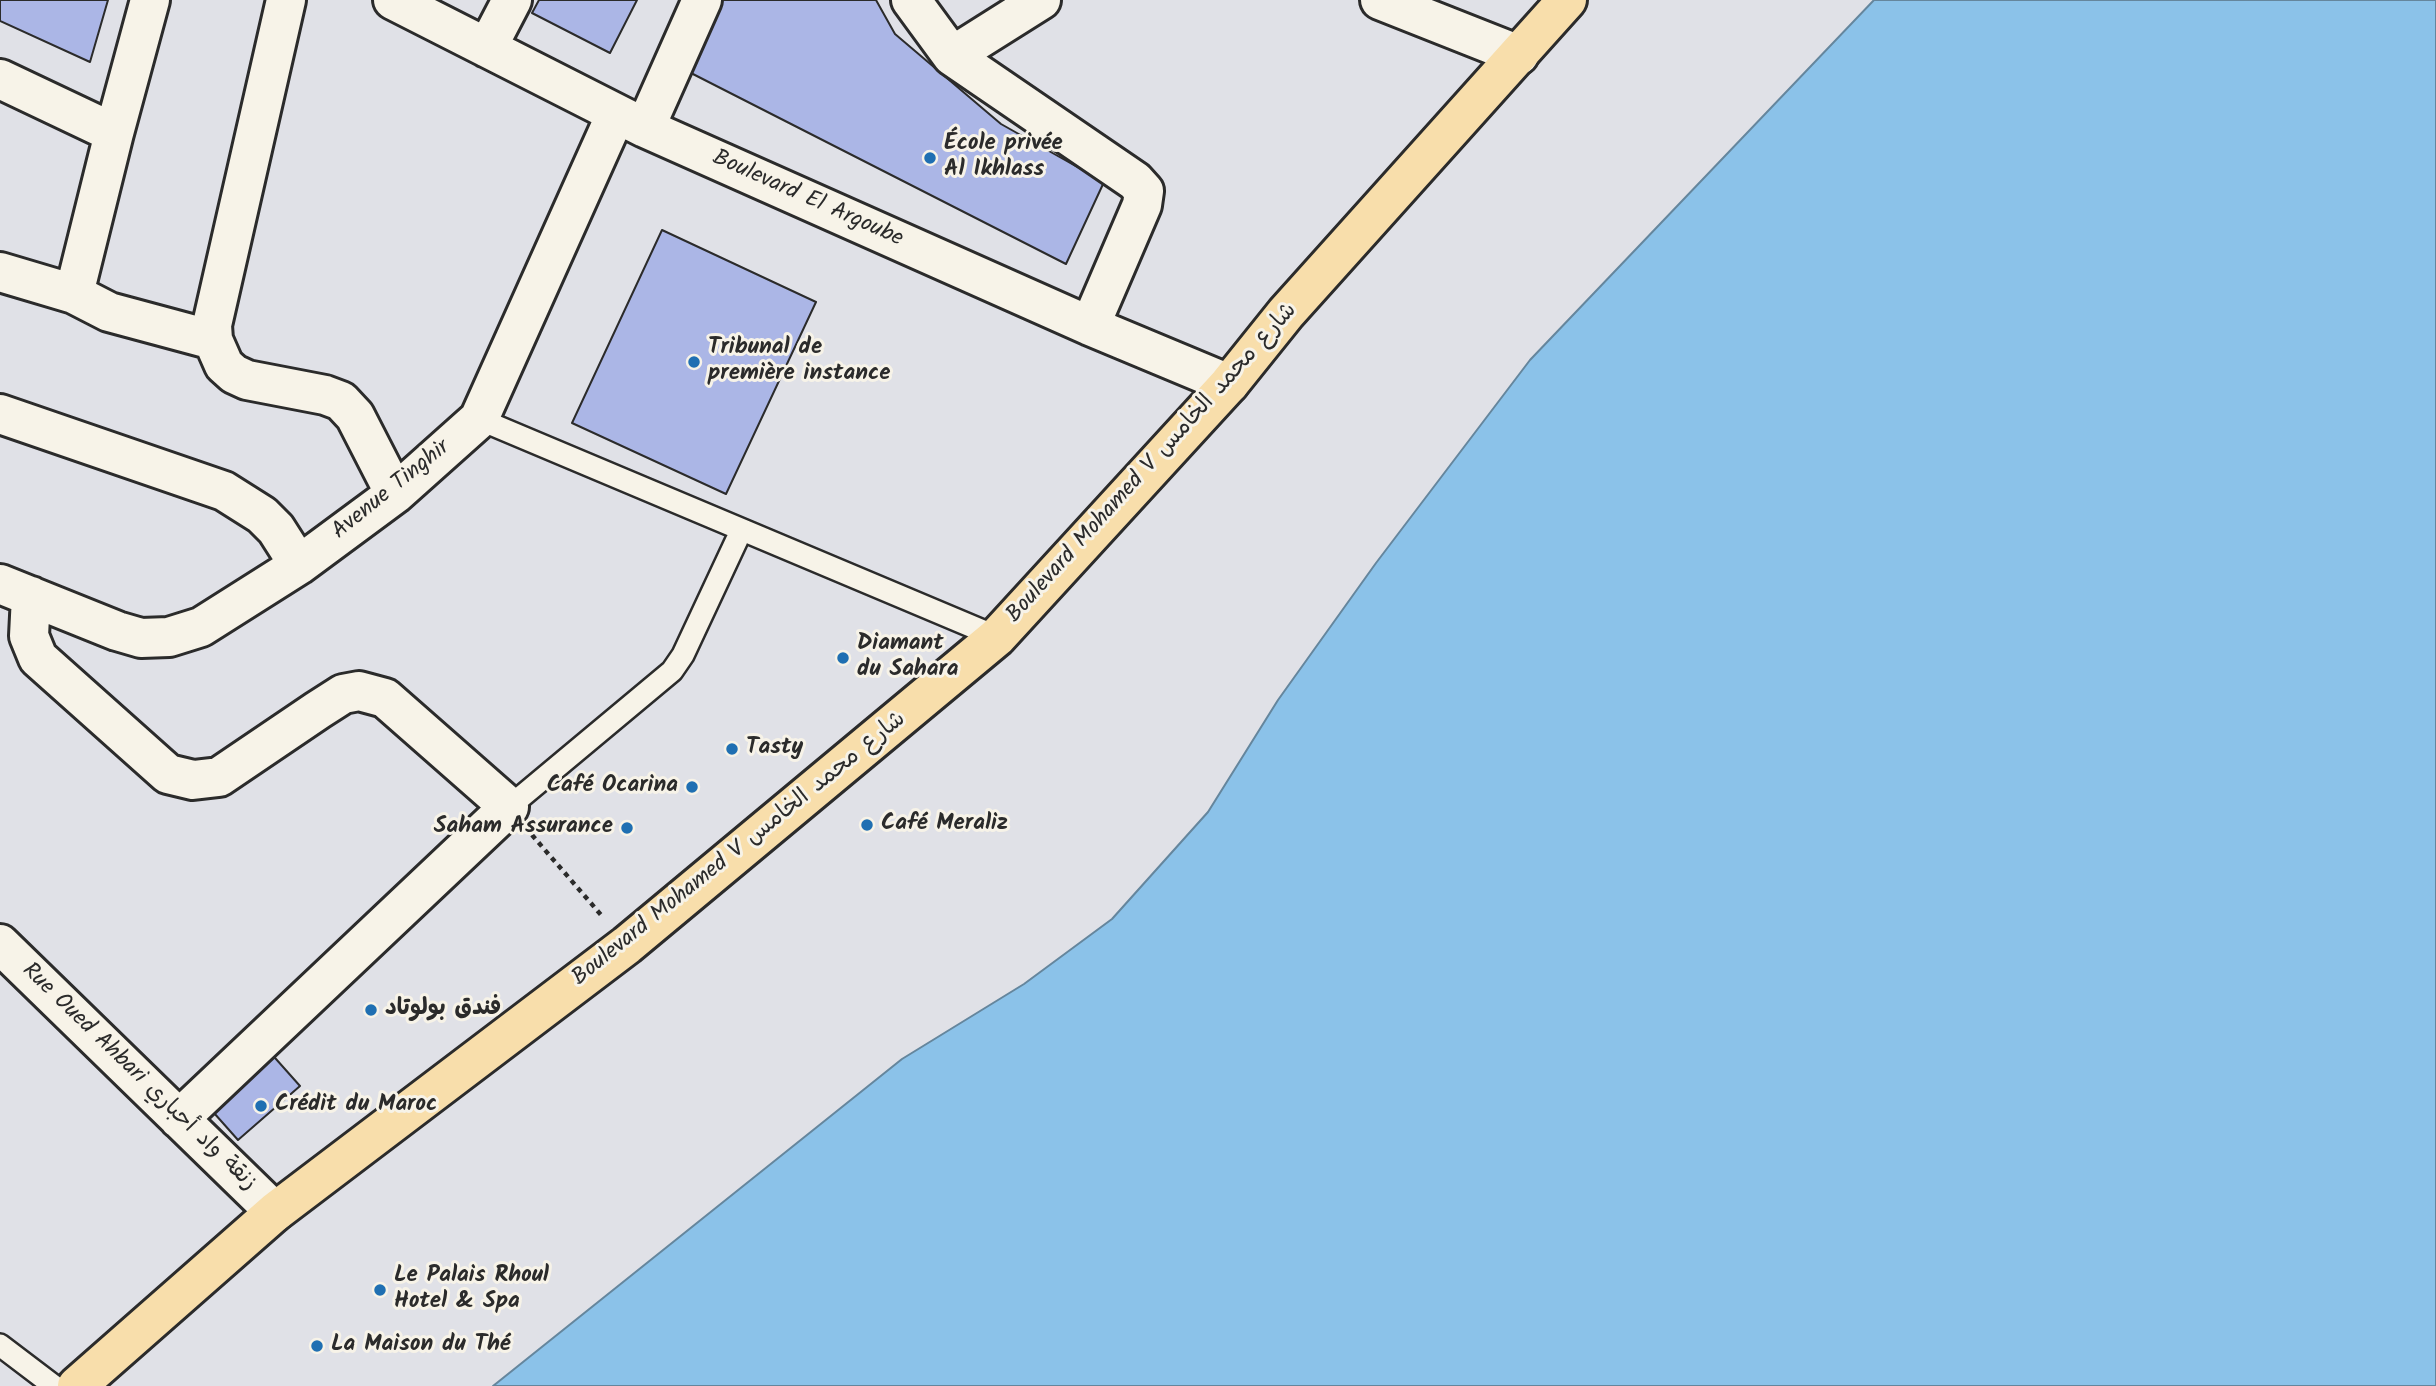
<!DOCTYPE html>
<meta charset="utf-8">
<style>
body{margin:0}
canvas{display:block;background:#e0e1e7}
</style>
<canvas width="2436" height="1386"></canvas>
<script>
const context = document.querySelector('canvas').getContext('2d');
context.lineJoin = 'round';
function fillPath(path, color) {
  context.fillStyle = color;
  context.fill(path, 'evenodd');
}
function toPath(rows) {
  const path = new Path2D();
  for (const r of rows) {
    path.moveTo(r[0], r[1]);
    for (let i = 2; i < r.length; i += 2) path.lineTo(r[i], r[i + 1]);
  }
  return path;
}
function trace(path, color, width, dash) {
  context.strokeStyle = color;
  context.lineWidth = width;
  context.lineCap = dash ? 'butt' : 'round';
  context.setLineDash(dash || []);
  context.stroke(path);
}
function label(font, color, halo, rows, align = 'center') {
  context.font = font + ' Kalam,"Playpen Sans Arabic",sans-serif';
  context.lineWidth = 6;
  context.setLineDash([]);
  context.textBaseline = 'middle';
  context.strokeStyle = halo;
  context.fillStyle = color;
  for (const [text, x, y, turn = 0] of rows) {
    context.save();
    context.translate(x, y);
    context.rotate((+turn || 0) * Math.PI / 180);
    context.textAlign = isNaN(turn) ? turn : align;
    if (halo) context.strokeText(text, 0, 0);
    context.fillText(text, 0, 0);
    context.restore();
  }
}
const water = toPath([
 [1874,0,2436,0,2436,1386,493,1386,902,1059,1024,984,1112,919,1208,812,1278,700,1376,563,1530,360,1874,0]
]);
const building = toPath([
 [0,0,108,0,90,62,0,21,0,0],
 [539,0,637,0,610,53,532,13,539,0],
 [718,0,876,0,895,34,1001,124,1104,182,1066,264,687,71,718,0],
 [662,230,816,302,726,494,572,423,662,230],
 [268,1050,300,1086,238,1140,206,1104,268,1050]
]);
const path = toPath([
 [532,835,602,916]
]);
const lane = toPath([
 [479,419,997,637],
 [509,807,672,671,683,655,741,531],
 [0,1345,54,1386]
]);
const street = toPath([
 [286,0,212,325,213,340,224,365,234,374,247,380,325,395,341,401,355,416,395,494],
 [393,0,645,128,1090,326,1229,384],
 [911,0,952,56],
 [1041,0,952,56,1135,181,1144,191,1142,205,1090,326],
 [1380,0,1519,55],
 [487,48,512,0],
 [0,79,114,133,150,0],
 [645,128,702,0],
 [0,272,74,294,109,312,213,340],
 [74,294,114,133],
 [0,414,224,491,262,515,276,529,299,565],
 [0,584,117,631,141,638,169,637,201,627,299,565,395,494,479,419,616,114],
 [31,596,29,636,38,658,168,774,193,780,219,777,318,710,343,694,359,691,385,698,509,807,179,1119],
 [0,944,275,1212]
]);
const primary = toPath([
 [77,1386,275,1212,627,945,997,637,1229,384,1286,313,1567,0]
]);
const markers = [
 [930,158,7,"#1f6fb2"],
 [694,362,7,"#1f6fb2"],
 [843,658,7,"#1f6fb2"],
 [732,749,7,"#1f6fb2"],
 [692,787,7,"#1f6fb2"],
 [867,825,7,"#1f6fb2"],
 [627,828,7,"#1f6fb2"],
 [371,1010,7,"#1f6fb2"],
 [261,1106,7,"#1f6fb2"],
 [380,1290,7,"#1f6fb2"],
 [317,1346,7,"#1f6fb2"]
];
const poiNames = [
 ["École privée",944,145],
 ["Al Ikhlass",944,171],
 ["Tribunal de",708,349],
 ["première instance",708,375],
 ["Diamant",857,645],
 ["du Sahara",857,671],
 ["Tasty",746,749],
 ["Café Ocarina",678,787,"right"],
 ["Café Meraliz",881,825],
 ["Saham Assurance",613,828,"right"],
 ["فندق بولوتاد",385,1010],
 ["Crédit du Maroc",275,1106],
 ["Le Palais Rhoul",394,1277],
 ["Hotel & Spa",394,1303],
 ["La Maison du Thé",331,1346]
];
const streetNames = [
 ["Boulevard El Argoube",807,200,24],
 ["Boulevard Mohamed V شارع محمد الخامس",1153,464,-48],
 ["Avenue Tinghir",392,491,-39],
 ["Boulevard Mohamed V شارع محمد الخامس",740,850,-39],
 ["Rue Oued Ahbari زنقة واد أحباري",138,1078,44]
];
fillPath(water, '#8bc2e9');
trace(water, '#65869d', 2);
fillPath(building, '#abb6e6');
trace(building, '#2b2b2b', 2);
trace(lane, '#2b2b2b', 26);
trace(street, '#2b2b2b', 44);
trace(primary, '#2b2b2b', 44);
trace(path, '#2b2b2b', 4.5, [5, 5]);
trace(lane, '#f7f3e8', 21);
trace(street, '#f7f3e8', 38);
trace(primary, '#f8deab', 38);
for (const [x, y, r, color] of markers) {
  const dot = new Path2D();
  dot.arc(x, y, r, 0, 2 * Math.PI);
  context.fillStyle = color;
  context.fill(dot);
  trace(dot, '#f7f3e8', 2.5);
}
label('bold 23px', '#2b2b2b', '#f7f3e8', poiNames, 'left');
label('23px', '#2b2b2b', '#f7f3e8', streetNames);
</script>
